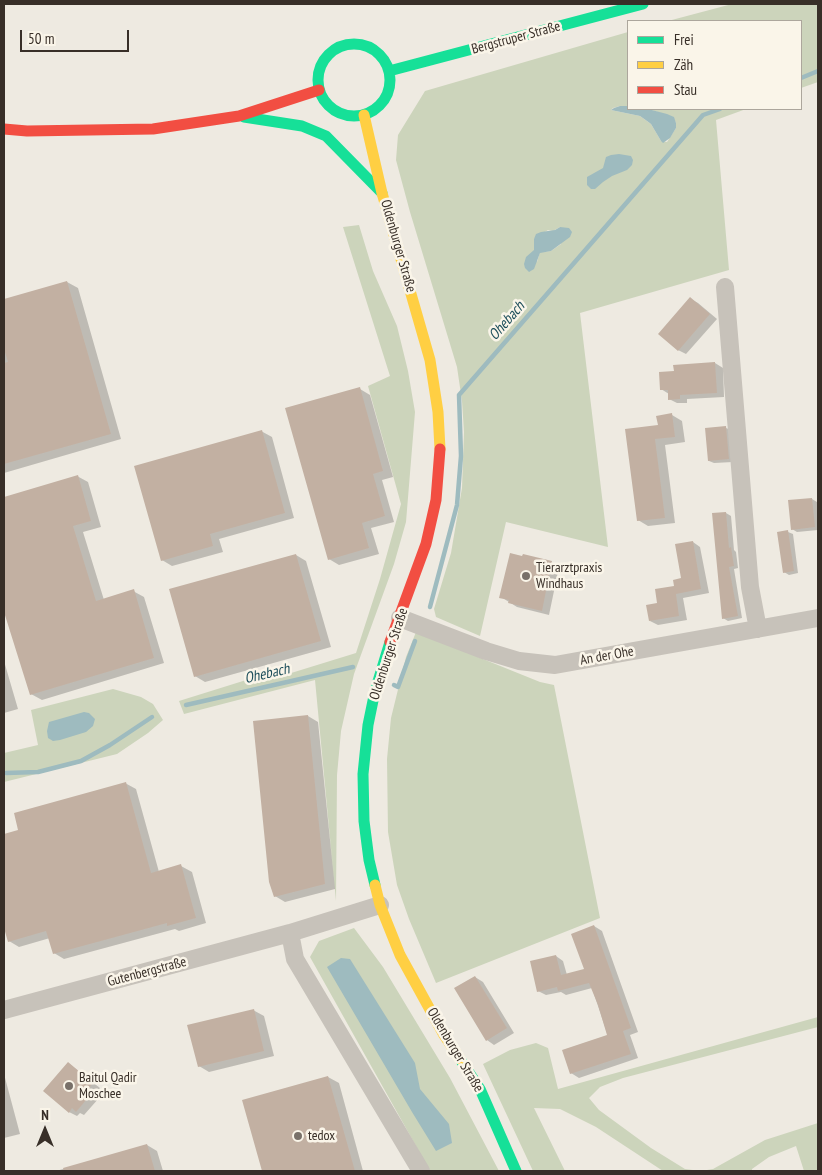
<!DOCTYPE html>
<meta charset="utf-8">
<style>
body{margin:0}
#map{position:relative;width:822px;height:1175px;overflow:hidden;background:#eeeae1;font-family:"PT Sans Narrow",sans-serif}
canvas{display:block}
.frame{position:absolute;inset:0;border:5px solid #382f28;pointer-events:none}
.legend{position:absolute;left:627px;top:20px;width:175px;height:90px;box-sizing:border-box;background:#faf5e9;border:1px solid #aca69c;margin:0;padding:6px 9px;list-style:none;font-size:15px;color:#382f28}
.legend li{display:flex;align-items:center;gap:10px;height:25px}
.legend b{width:25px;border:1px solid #aca69c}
.north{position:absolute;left:20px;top:1105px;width:50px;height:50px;-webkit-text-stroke:4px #faf5e9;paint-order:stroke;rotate:0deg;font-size:14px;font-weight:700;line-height:20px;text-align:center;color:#382f28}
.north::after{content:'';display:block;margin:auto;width:18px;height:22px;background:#382f28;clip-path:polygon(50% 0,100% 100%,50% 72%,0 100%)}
.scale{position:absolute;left:20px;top:30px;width:109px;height:22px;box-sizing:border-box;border:2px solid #382f28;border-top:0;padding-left:6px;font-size:15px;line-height:18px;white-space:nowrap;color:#382f28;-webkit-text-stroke:4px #faf5e9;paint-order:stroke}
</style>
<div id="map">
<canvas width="822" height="1175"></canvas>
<div class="frame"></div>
<ul class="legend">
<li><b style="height:6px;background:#16e098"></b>Frei</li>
<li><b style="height:6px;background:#ffcf43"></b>Zäh</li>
<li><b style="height:6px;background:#f24e42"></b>Stau</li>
</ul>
<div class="north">N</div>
<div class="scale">50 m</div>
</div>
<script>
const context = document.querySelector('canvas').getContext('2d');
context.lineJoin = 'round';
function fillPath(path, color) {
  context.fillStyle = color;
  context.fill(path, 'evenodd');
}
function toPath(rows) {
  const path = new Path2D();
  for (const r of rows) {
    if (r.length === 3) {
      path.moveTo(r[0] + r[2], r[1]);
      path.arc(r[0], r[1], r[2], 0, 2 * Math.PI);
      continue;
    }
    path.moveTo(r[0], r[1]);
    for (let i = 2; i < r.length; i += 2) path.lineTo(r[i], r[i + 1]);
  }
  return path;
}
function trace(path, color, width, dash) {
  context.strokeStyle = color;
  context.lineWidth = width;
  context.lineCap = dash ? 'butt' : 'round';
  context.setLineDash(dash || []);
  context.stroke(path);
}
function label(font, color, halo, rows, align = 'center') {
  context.font = font + ' "PT Sans Narrow",sans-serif';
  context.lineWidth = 5;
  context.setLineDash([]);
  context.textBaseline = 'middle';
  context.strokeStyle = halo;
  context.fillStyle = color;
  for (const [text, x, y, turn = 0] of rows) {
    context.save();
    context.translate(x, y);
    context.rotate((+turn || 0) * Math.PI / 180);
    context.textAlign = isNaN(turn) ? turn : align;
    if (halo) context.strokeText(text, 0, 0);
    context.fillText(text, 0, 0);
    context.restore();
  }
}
const green = toPath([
 [732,4,818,4,818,82,801,88,801,21,668,21],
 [628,32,628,106,620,106,613,108,611,110,640,116,651,124,661,141,667,142,676,128,676,123,673,117,648,109,746,109,716,120,729,270,580,313,608,547,506,522,480,636,436,617,434,609,451,553,462,488,464,432,462,401,457,367,410,212,396,160,398,135,425,91],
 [560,227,561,244,551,251,540,252,537,262,534,239,548,230,553,231],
 [359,225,373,271,397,326,408,371,415,412,406,522,394,564,354,674,341,731,337,775,336,901,315,680,184,714,179,701,259,676,262,682,356,653,380,579,401,504,368,386,390,376,343,227],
 [416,632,540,682,554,685,600,918,436,983,409,919,397,885,388,832,387,759,391,718,406,657],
 [113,689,141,697,153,704,163,720,148,733,117,754,4,782,4,753,38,745,31,710],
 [354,928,383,967,450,1078,499,1171,430,1171,310,957,319,941],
 [818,1017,818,1027,623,1078,600,1087,589,1098,599,1110,651,1148,685,1169,701,1171,713,1169,765,1140,818,1123,818,1171,804,1171,796,1146,769,1157,752,1169,752,1171,663,1171,596,1127,560,1109,534,1108,565,1171,533,1171,483,1064,510,1050,536,1043,548,1048,558,1089]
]);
const water = toPath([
 [620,106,628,106,628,109,648,109,667,114,674,117,676,123,676,128,670,138,663,143,661,141,651,124,647,121,640,116,611,110,614,108],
 [619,154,631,156,633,160,632,165,627,170,612,176,603,182,595,189,591,189,587,185,587,177,603,168,606,157,611,155],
 [560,227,569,228,572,232,570,237,551,251,540,253,534,269,529,272,525,268,524,264,526,257,534,250,534,239,536,234,541,232,555,230],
 [84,712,89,713,95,719,93,726,86,732,60,740,53,741,48,738,47,731,49,722],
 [341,958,350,959,415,1063,420,1089,449,1124,452,1143,436,1151,412,1112,327,967]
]);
const shadow = toPath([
 [67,282,78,288,121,439,4,473,4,301],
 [691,299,698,303,717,319,686,354,678,350],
 [715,363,723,368,724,397,687,399,687,403,677,403,669,399,669,394,661,389,675,372],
 [360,389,370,395,393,477,382,480,394,522,371,528,379,554,339,565,329,559],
 [672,415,682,421,685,442,665,445,675,523,648,526,638,520,626,430,659,426],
 [726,428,731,430,733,462,714,463,709,461],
 [261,431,272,437,294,518,219,539,223,552,172,566,162,560],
 [77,476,88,482,101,527,83,532,104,600,133,591,144,597,164,663,42,700,31,694,4,607,4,498],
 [812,499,817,502,818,530,797,532,792,529,790,501],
 [726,513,731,516,734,550,736,552,738,568,734,569,742,618,728,621,723,618],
 [788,532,793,534,798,573,789,575,784,572],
 [693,542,700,547,709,593,683,598,687,620,658,625,650,621,659,604,683,579],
 [296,555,306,561,331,647,205,682,195,676],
 [551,562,559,567,549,615,517,607,501,597],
 [4,661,18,709,4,713],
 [308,716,318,722,335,889,285,902,275,896],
 [125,783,136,789,159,872,181,866,192,872,206,923,179,931,175,929,64,959,54,953,50,938,19,947,9,941,4,923,4,836,20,831],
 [594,926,602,931,638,1032,630,1035,638,1058,579,1078,571,1073,608,1036,592,988,566,995,561,992,546,995,538,991,556,956,563,961,567,975,586,970],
 [475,977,483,982,514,1033,494,1045,487,1040],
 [253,1010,264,1016,274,1056,209,1072,199,1066],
 [68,1063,100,1088,94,1095,99,1098,84,1115,80,1113,77,1116,69,1112],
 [4,1074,20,1134,4,1138],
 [328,1077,339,1083,363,1171,263,1171,243,1101],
 [147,1145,157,1151,163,1171,56,1171]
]);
const stream = toPath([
 [801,78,818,71],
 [430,607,457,505,461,456,459,395,703,115,720,109],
 [394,685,398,687,415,641],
 [186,705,353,667],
 [6,773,38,772,81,761,110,745,152,717]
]);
const building = toPath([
 [67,281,111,434,4,464,4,363,8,362,4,349,4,299],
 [690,297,710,314,678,351,658,334],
 [715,362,717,393,680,395,680,399,668,400,668,390,660,390,659,372,674,371,673,365],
 [360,387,383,471,373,474,385,516,362,523,369,548,328,560,285,408],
 [672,413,675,437,655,439,665,518,637,521,625,429,658,425,656,416],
 [726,426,729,459,708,461,705,428],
 [262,430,285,513,210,534,213,546,161,561,134,466],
 [78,475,91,521,73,526,96,601,134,589,154,658,30,695,4,612,4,497],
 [812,498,815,527,791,530,788,500],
 [726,512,729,548,731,547,734,566,729,567,738,616,722,619,712,513],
 [788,530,794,571,783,573,777,532],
 [693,541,701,589,676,594,679,616,649,621,646,605,657,603,655,589,674,586,673,580,681,578,675,544],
 [510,553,522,556,523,554,552,561,542,611,508,603,509,600,499,598],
 [296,554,321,641,194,677,169,589],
 [308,715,325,884,274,897,269,882,253,721],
 [126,782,151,873,181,864,196,918,167,926,167,923,53,954,46,931,8,942,4,928,4,834,18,830,14,813],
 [594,925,631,1028,623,1031,631,1054,570,1074,562,1050,607,1035,598,1005,589,983,558,991,557,987,537,992,530,961,556,955,561,975,584,969,571,934],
 [475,976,507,1028,486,1041,454,988],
 [254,1009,264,1051,198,1067,187,1025],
 [68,1062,93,1083,88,1089,92,1093,76,1112,72,1108,69,1113,43,1091],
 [328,1076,355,1171,262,1171,242,1100],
 [147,1144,155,1171,64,1171,63,1168]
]);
const street = toPath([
 [725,287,750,587,758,629],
 [400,618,486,651,519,661,555,665,818,618],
 [290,933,295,959,421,1171],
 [4,1010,290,933,380,905]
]);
const fast = toPath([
 [354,80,36],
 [389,71,643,4],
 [244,117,302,126,326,136,382,193],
 [375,885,369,860,364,821,363,774,368,725,375,691,390,642],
 [460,1059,480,1089,516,1171]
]);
const slow = toPath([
 [364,115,382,193,430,360,438,412,440,449],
 [375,885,380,905,400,955,444,1035,460,1059]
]);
const jam = toPath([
 [4,129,27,131,153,129,239,116,319,90],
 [390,642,426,544,436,500,440,449]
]);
const markers = [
 [526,576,5,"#787069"],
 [69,1086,5,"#787069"],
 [298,1136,5,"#787069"]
];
const streetNames = [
 ["Bergstruper Straße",516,38,-15],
 ["Oldenburger Straße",398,246,74],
 ["Oldenburger Straße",389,654,-72],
 ["An der Ohe",607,656,-10],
 ["Gutenbergstraße",147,972,-15],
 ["Oldenburger Straße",455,1050,59]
];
const poiNames = [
 ["Tierarztpraxis",536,568],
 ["Windhaus",536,584],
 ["Baitul Qadir",79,1078],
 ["Moschee",79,1094],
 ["tedox",308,1136]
];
const waterNames = [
 ["Ohebach",507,321,-49],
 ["Ohebach",267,674,-13]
];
fillPath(green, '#ccd4bb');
fillPath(water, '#9ebbbf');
fillPath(shadow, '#0003');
trace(stream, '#9ebbbf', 4.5);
fillPath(building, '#c2b0a2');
trace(street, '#c7c2ba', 18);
trace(fast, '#16e098', 11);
trace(slow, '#ffcf43', 11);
trace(jam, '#f24e42', 11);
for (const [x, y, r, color] of markers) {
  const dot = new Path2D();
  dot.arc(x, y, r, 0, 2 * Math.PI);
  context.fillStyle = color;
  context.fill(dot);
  trace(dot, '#faf5e9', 2);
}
label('14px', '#382f28', '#faf5e9', streetNames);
label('14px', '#382f28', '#faf5e9', poiNames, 'left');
label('italic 15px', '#1d4e5b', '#faf5e9', waterNames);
</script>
